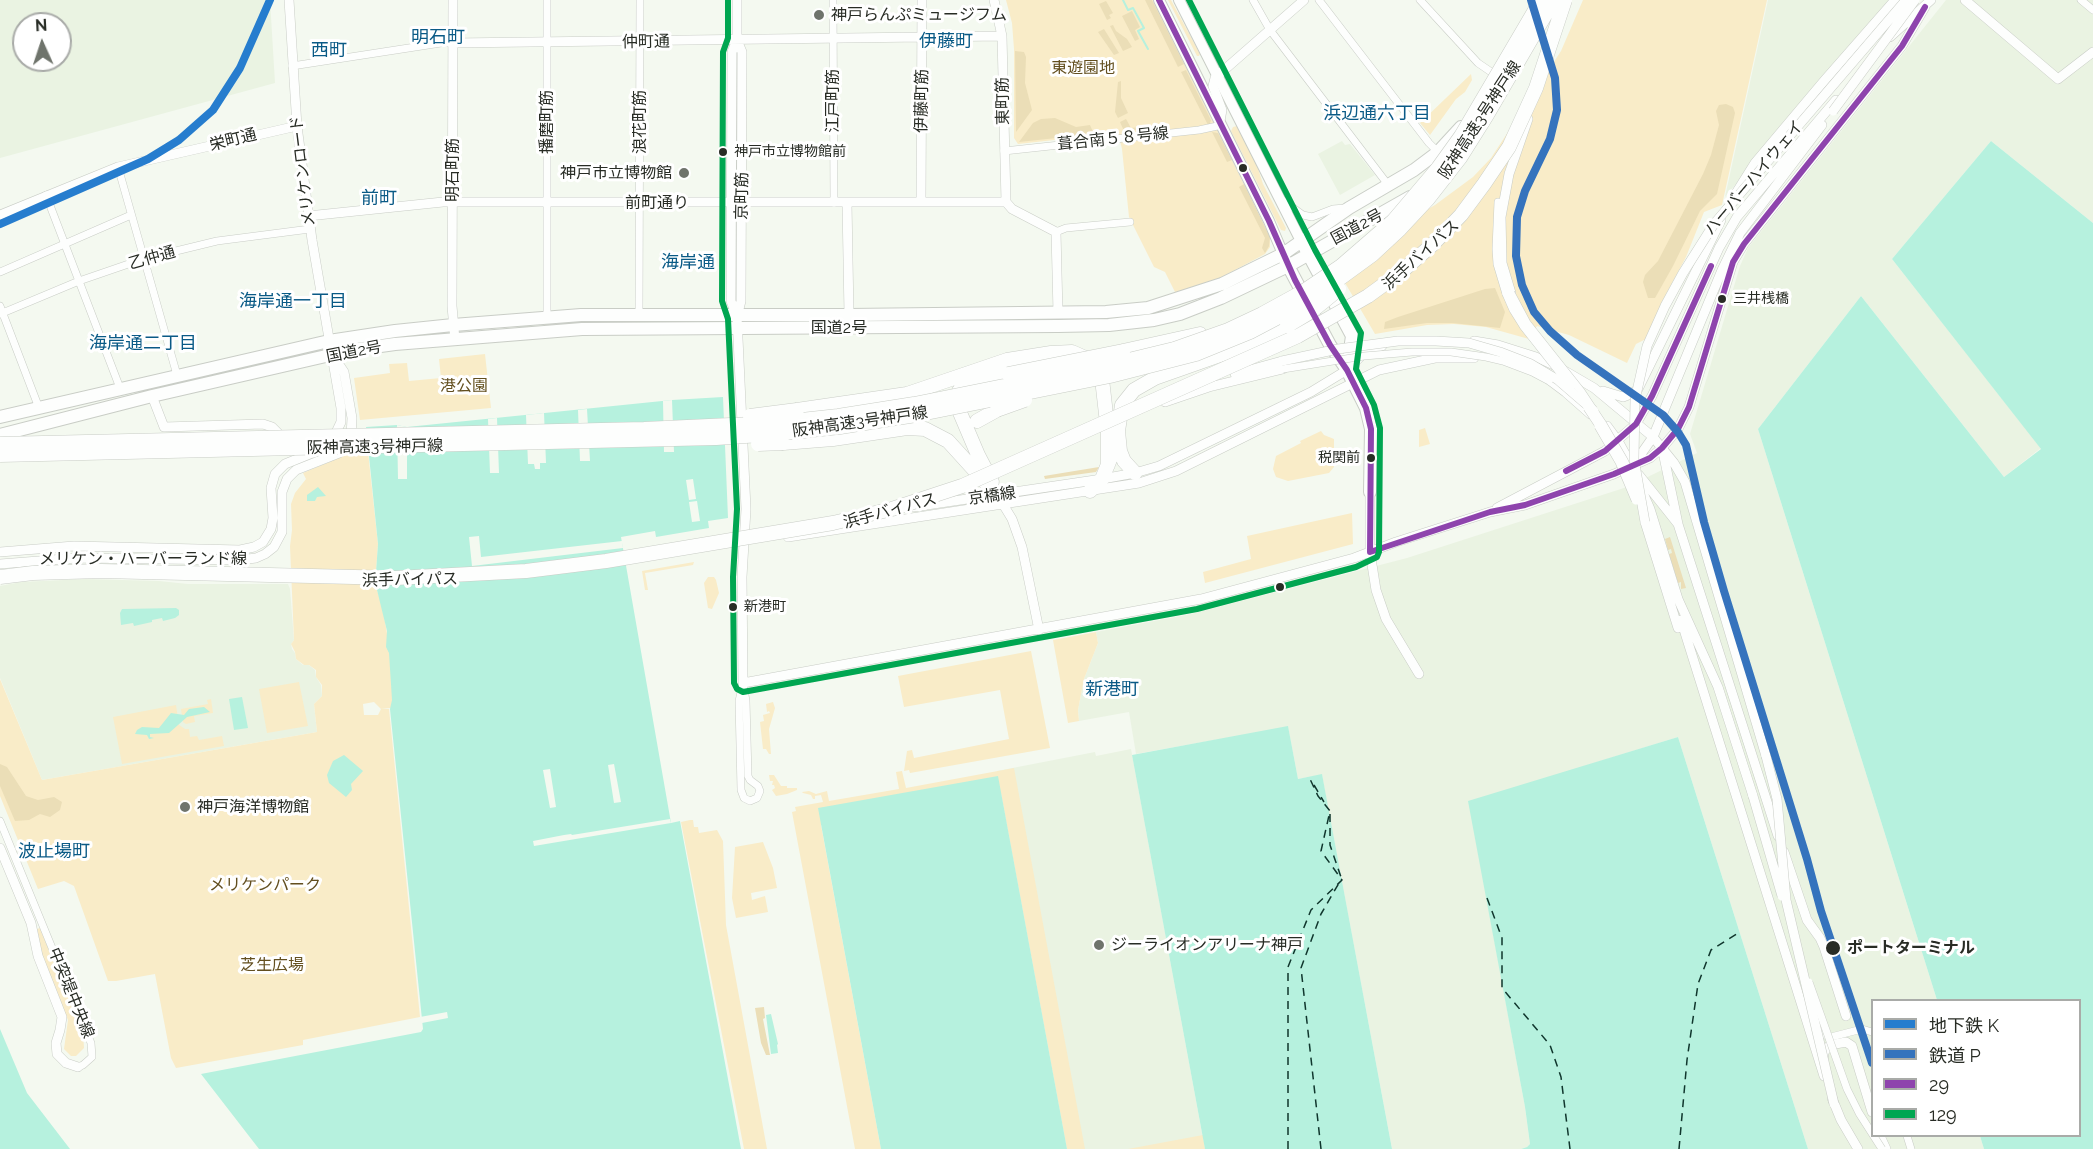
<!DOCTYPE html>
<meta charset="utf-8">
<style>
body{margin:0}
#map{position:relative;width:2093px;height:1149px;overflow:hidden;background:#f4f9f0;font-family:Raleway,"Noto Sans JP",sans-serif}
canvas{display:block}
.legend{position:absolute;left:1871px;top:999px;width:210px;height:138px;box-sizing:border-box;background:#fff;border:2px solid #a9aba8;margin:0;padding:8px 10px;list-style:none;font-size:18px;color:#282c25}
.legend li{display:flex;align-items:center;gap:12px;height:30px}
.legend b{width:30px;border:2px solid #a9aba8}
.north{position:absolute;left:12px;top:12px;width:60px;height:60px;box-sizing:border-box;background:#fff;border:2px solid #a9aba8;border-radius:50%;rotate:357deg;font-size:16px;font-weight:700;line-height:24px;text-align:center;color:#282c25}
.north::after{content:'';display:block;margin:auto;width:21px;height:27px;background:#6f746c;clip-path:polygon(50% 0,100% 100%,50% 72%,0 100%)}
</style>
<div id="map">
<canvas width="2093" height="1149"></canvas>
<ul class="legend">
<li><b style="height:8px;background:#267dce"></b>地下鉄 K</li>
<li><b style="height:8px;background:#3573bd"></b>鉄道 P</li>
<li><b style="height:8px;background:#8e44ad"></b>29</li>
<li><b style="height:8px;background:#00a651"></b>129</li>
</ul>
<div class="north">N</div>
</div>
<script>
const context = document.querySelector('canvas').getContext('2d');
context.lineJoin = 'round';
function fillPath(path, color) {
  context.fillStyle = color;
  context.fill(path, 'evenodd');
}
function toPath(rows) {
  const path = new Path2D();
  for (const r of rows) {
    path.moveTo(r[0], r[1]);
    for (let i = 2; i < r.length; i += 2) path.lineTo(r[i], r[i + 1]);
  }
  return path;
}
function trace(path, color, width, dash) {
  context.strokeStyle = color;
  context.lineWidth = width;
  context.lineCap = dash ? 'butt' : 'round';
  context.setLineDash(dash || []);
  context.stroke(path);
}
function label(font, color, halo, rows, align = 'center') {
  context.font = font + ' Raleway,"Noto Sans JP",sans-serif';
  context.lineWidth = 6;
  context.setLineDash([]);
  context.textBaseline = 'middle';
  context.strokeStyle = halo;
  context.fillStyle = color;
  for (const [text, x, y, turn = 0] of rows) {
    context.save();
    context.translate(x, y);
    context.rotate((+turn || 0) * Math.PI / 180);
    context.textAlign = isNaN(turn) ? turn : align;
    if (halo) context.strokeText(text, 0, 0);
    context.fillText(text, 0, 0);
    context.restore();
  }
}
const built = toPath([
 [0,0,270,0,275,83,0,158],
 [24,24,60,24,60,60,24,60],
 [1768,0,1890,0,1725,197],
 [1946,0,2093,0,2093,223,1991,141,1892,259,2041,448,2004,477,1861,296,1758,429,1937,1000,1872,1000,1872,1136,1980,1136,1984,1149,1808,1149,1678,737,1469,802,1525,1107,1530,1144,1527,1147,1521,1149,1392,1149,1322,775,1298,779,1288,727,1136,754,1129,712,1079,721,1078,710,1084,679,1098,643,1096,632,1191,614,1407,558,1627,487,1697,453,1690,434,1740,266,1748,248],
 [1342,141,1345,145,1350,144,1375,175,1340,195,1318,154],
 [85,579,159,581,188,584,288,584,290,589,294,640,291,644,292,649,295,653,296,659,303,665,309,665,315,670,316,677,321,685,322,696,314,704,317,732,42,780,0,678,0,586,21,582],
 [1131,749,1205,1149,1067,1149,997,771,1095,752,1096,756]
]);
const green = toPath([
 [1006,0,1153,0,1270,237,1270,247,1265,254,1218,279,1176,294,1165,272,1154,267,1129,217,1122,149,1118,133,1018,144,1014,138,1014,49,1012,23],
 [1168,0,1171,0,1200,54,1199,56,1197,56],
 [1583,0,1767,0,1722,205,1704,212,1686,257,1663,300,1648,338,1636,344,1627,363,1569,335,1537,326,1529,339,1486,327,1454,324,1427,325,1375,334,1334,264,1435,205,1473,177,1491,158,1561,51],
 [1471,74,1472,80,1465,92,1456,99,1430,135,1420,123],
 [1237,126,1253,153,1263,184,1286,228,1285,231,1281,230,1231,131,1233,127],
 [485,354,491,408,360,420,354,378,390,373,389,364,407,363,409,381,441,378,439,359],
 [1425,428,1430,444,1419,447,1419,430],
 [1321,431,1324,435,1334,439,1334,467,1329,473,1288,481,1276,477,1273,469,1276,456,1301,443,1300,441],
 [368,452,378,544,376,572,377,590,383,609,399,707,381,709,389,709,420,1017,303,1040,303,1045,176,1068,171,1058,155,974,116,981,108,981,74,886,64,881,38,889,0,796,0,679,42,780,317,732,314,704,322,696,322,685,316,677,316,670,309,665,304,665,296,659,295,652,291,644,294,640,290,546,292,530,291,504,295,493,306,479,303,473,350,453],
 [374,702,381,709,378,715,364,715,363,704],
 [1352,513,1353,544,1205,583,1203,572,1251,559,1247,536],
 [694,562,693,565,645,573,648,590,645,590,642,571],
 [708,577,714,577,716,580,719,593,712,609,708,608,704,583],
 [1096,632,1098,643,1084,679,1078,710,1079,721,1068,723,1053,640],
 [1031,651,1050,748,910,773,909,770,904,771,907,751,912,750,914,758,1009,739,1000,690,904,707,898,676],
 [299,682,308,726,267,733,259,689],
 [211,699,213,713,194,716,195,722,186,724,183,722,181,709,208,704,207,700],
 [773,702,775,708,769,729,771,754,769,754,766,749,763,749,760,722,764,721,763,715,770,713,769,711,767,712,766,704],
 [176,705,179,725,185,729,189,729,190,737,197,736,199,740,222,736,224,746,122,764,113,717],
 [1014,768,1085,1149,1067,1149,1001,793,821,825,881,1149,855,1149,792,812,796,811,795,807,823,802,821,795,815,796,815,799,813,799,811,795,803,793,802,792,809,791,816,794,827,791,829,801,899,789,896,772,902,771,906,788],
 [769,775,774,775,781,786,787,786,787,788,797,788,797,790,787,794,776,796,772,790,775,788,774,785,772,785,773,781,770,781],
 [690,820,693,820,694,827,698,827,699,833,717,830,723,841,726,925,767,1149,744,1149,681,822],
 [763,842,773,868,777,888,751,893,752,900,765,896,768,912,736,918,732,898,735,847],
 [40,928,83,1033,84,1048,76,1056,71,1056,64,1049,68,1020,43,963,37,929],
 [1203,1135,1205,1149,1128,1149]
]);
const forest = toPath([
 [1145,0,1152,0,1184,64,1178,67],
 [1106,1,1113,13,1109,15,1111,18,1107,20,1099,4],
 [1132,11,1140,27,1135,30,1139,39,1135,41,1122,16],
 [1113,25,1116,31,1127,39,1132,47,1123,51,1110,26],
 [1104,29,1119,53,1114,55,1098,32],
 [1015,51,1024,52,1026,57,1025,83,1032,110,1016,132],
 [1186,70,1211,120,1209,127,1181,72],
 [1121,81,1121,98,1128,113,1118,118,1115,112,1118,82],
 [1726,104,1733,107,1735,113,1717,194,1700,211,1673,266,1655,298,1648,298,1643,282,1645,275,1658,261,1703,174,1711,155,1719,125,1716,111,1719,105],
 [1055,118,1076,127,1090,125,1094,134,1019,142,1033,123,1041,119],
 [1126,119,1131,128,1158,125,1159,128,1124,131,1120,122],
 [1212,132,1218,133,1232,160,1227,162],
 [1244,184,1270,237,1269,246,1265,253,1262,248,1265,238,1239,187],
 [1495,288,1505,312,1500,328,1452,323,1427,323,1384,329,1385,322,1398,317,1485,289],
 [1099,467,1096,472,1045,479,1044,476],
 [1670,537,1686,588,1681,589,1681,582,1678,583,1669,554,1672,553,1671,549,1668,550,1665,539],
 [0,764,7,767,26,796,38,800,54,797,62,802,60,810,50,817,40,814,29,820,15,821,0,786],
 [764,1007,765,1018,763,1019,770,1055,766,1055,761,1043,755,1008]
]);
const water = toPath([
 [1991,141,2093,223,2093,1149,1984,1149,1980,1136,2080,1136,2080,1000,1937,1000,1758,429,1861,296,2004,477,2041,449,1892,259],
 [723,397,728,518,708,521,709,528,656,537,655,531,621,537,671,823,680,821,741,1149,259,1149,201,1074,421,1032,423,1029,390,709,392,700,389,653,386,647,387,631,377,590,376,572,378,544,366,427,397,425,407,427,672,400],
 [318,487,326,496,317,497,315,501,307,501,307,495],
 [176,608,179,610,179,615,175,618,163,621,162,618,152,620,152,622,134,626,133,623,121,625,120,613,122,609],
 [242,697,248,728,234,730,229,699],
 [204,707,210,712,187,717,169,733,150,734,150,737,154,738,149,739,147,735,135,734,137,730,142,727,159,728,171,713,184,715,189,709],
 [1288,726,1298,779,1322,774,1392,1149,1205,1149,1132,755],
 [1678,737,1808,1149,1521,1149,1527,1147,1530,1144,1525,1107,1468,801],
 [344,755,363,771,351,784,352,790,346,797,329,783,327,775,333,761],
 [998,776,1067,1149,881,1149,818,808],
 [771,1014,778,1044,777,1045,778,1053,771,1054,766,1015],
 [0,1029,27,1093,70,1149,0,1149]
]);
const pier = toPath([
 [672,400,674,452,664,452,663,401],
 [587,409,590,461,580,461,578,410],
 [544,413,546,463,540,463,540,469,535,469,534,464,528,464,526,415],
 [497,418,499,473,490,473,488,419],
 [397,425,407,427,407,479,398,479],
 [693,479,696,499,689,500,686,480],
 [697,501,700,521,692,522,689,502],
 [479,536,481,557,622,541,623,548,472,566,469,537],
 [614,764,621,802,614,803,608,765],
 [550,769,556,807,550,808,543,770],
 [670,819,671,823,534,846,533,841,564,835,571,834,572,835],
 [447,1012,448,1018,422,1023,420,1017]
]);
const stream = toPath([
 [1123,0,1128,10,1133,8,1144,28,1138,31,1148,49]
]);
const ferry = toPath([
 [1314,785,1324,802],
 [1330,814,1330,845,1341,877],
 [1487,898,1502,938,1502,988,1550,1045,1561,1077,1570,1149],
 [1288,1149,1288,967,1311,910,1342,880,1321,851,1330,811,1318,796,1309,777],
 [1321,1149,1301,968,1321,914,1339,883],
 [1679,1149,1687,1060,1698,984,1711,950,1740,932]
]);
const minor = toPath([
 [833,0,834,203],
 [1253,0,1270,30,1389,186],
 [1319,0,1429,143,1438,152],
 [1420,0,1478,63,1497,76],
 [2081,0,2093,10],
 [292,66,441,43,453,43],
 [1004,151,1199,130,1222,125],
 [118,167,177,375],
 [46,195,120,388],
 [1282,200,1303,215,1312,217,1333,209,1345,208],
 [1498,202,1496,249,1497,264,1506,294],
 [1056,232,1066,228,1130,222],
 [0,272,131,215],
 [0,306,39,408],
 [0,314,79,281,143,259,217,241,310,229],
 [639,315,640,0],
 [547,316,547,0],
 [1549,381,1565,393,1590,415],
 [743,683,746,701,748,776,750,780,758,786,760,791,757,798,750,801,744,798,741,790,739,701,743,683],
 [0,821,91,1043,92,1057,83,1065,78,1067],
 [1817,1028,1824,1035,1831,1037,1862,1029,1872,1032],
 [1907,1136,1911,1149]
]);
const tertiary = toPath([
 [289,0,297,126,312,240,341,408,341,422,333,439],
 [453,0,452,306,455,340],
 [994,0,1002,36,1006,202],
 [1965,0,2058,79,2093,52],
 [1890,37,1931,0],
 [737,40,732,52,731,301,737,317,746,509,742,577,743,683,1201,599,1354,558,1396,542,1490,512,1525,505,1614,474,1650,458,1662,448,1678,429,1689,407,1733,262,1744,244,1902,46,1925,7],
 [453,43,1002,36],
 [1220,121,1222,110,1213,86,1215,78,1304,0],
 [1733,198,1755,163,1824,81,1895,0],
 [921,202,922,0],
 [1006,202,1012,209,1056,232,1058,313],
 [847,203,849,315],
 [0,215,118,167,297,126],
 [308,216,443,202,1006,202],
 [1511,293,1502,263,1501,217,1509,174,1528,119],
 [737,317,741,301,742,52,737,40,737,0],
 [1474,341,1498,345,1536,357,1558,367,1594,388,1653,437,1674,463,1685,482,1766,756],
 [1235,374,1282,361],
 [1603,391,1623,397,1631,394,1638,389,1721,220],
 [152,396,164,427,263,424,272,427,284,439],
 [1165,402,1209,387,1283,369],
 [1607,426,1618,441,1634,470],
 [1634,464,1653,437,1722,270,1740,233,1822,125],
 [1639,475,1678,524,1663,452],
 [1640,486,1650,509,1678,599,1718,687,1753,796],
 [1370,492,1370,552,1376,590,1386,619,1419,674],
 [1001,501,1012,519,1022,547,1039,630],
 [913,507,1102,479,1135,473,1159,466,1311,392,1347,370,1366,351,1382,346],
 [1497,508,1605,451,1636,424,1652,396,1719,248,1737,217,1836,100],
 [1645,522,1678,628],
 [1678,524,1778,836],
 [788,537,1139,483,1176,471,1379,370,1435,358,1474,358],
 [0,552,74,546,240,550,254,547,263,542,271,529,273,518,271,488,275,474,285,464,317,451],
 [0,564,77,558,240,560,256,558,265,554,274,547,282,532,282,492,287,479,296,470,339,453,346,447,351,436,352,418,344,372,334,357],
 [1681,620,1824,1076],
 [0,848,31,923,38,956,62,1017,60,1030,56,1043,57,1054,66,1063,78,1067],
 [1784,852,1807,920,1820,938,1824,947,1846,1016],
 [1823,1061,1824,1052,1830,1045,1846,1042,1852,1046,1872,1112],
 [1832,1098,1841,1120,1858,1149],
 [1880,1136,1886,1149]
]);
const primary = toPath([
 [1159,0,1269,221,1283,254],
 [1179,0,1301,241]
]);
const trunk = toPath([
 [1305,248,1352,336,1347,370],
 [1285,260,1330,345,1347,370,1366,408,1371,429,1370,492],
 [0,417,329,341,395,331,453,325,581,315,849,315,1106,312,1148,308,1222,284,1283,254,1349,208,1414,170,1438,152,1461,127],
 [0,435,152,396,352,350,395,344,582,329,1058,326,1109,325,1154,320,1180,314,1221,298,1288,266,1410,197]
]);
const motorway = toPath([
 [1123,351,1200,334],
 [797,410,907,394,1007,360,1051,353,1072,352,1090,360,1099,372,1102,379,1108,432,1108,465],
 [977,421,997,410],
 [783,443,833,439,907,428,925,429,948,441,997,495],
 [1135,473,1124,461,1120,451,1118,431,1122,405,1134,390,1155,378,1243,347,1287,326],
 [992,482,978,455,958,408,956,399,959,391,965,385,1008,374],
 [1090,491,1102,479,1111,457]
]);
const minorBridge = toPath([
 [1511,293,1527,323,1581,391,1603,424,1624,460,1636,486],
 [1506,294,1513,310,1523,326,1571,387],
 [1283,369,1364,356,1412,352,1451,352,1486,357,1503,361,1532,372,1549,381],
 [1587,408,1599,426],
 [1809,982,1847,1089,1859,1113,1882,1149]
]);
const tertiaryBridge = toPath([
 [1833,111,1915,0],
 [1282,361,1338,349,1398,341,1436,341,1469,343,1500,352,1531,364,1558,380,1594,411],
 [1599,426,1620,462,1636,500],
 [1645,522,1634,459,1635,400,1647,346,1665,306,1683,273,1714,224,1906,0],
 [1766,756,1777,799,1786,900,1834,1104],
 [1753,796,1782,896]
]);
const motorwayBridge = toPath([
 [1287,326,1312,311,1339,289],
 [1008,374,1123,351],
 [997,410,1025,400],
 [750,416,797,410],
 [0,444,644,429,774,423,838,416,914,404,1108,365,1174,349,1228,330,1262,314,1304,291,1341,266,1393,221,1438,168,1461,136,1541,0],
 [758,444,783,443],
 [0,455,716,438,775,434,840,427,916,415,1110,376,1196,354,1250,332,1309,301,1372,255,1400,229,1428,199,1460,158,1487,115,1554,0],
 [0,577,33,573,101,571,396,578,526,571,606,561,833,523,892,509,962,486,1298,336,1368,296,1401,272,1432,245,1461,215,1484,184,1509,147,1536,88,1565,0]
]);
const bus1 = toPath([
 [1159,0,1269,221,1295,280,1330,345,1347,370,1366,408,1371,429,1370,552,1490,512,1525,505,1614,474,1650,458,1662,448,1678,429,1689,407,1733,262,1744,244,1902,46,1925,7],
 [1566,471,1605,451,1636,424,1652,396,1711,266]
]);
const bus2 = toPath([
 [728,0,728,38,723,52,722,301,728,319,737,509,733,577,734,683,737,689,743,692,1197,609,1356,567,1377,557,1379,552,1380,428,1374,405,1356,369,1361,333,1315,250,1189,0]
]);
const rail1 = toPath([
 [1531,0,1555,78,1557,110,1550,139,1525,191,1517,217,1516,256,1522,285,1534,312,1550,331,1577,355,1663,415,1678,432,1686,445,1704,522,1724,591,1807,859,1821,911,1872,1063]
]);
const metro1 = toPath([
 [0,224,148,159,179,140,213,110,240,68,270,0]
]);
const markers = [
 [819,15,6,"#6f746c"],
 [723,152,5,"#282c25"],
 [1243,168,5,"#282c25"],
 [684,173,6,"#6f746c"],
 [1722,299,5,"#282c25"],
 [1371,458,5,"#282c25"],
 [1280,587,5,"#282c25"],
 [733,607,5,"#282c25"],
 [185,807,6,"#6f746c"],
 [1099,945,6,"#6f746c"],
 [1833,948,8,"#282c25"]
];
const busNames = [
 ["神戸市立博物館前",734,152],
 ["三井桟橋",1733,299],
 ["税関前",1360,458,"right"],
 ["新港町",744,607]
];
const poiNames = [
 ["神戸らんぷミュージフム",831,15],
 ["神戸市立博物館",672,173,"right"],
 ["神戸海洋博物館",197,807],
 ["ジーライオンアリーナ神戸",1111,945]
];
const streetNames = [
 ["仲町通",646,42,-1],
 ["江戸町筋",833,101,-90],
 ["伊藤町筋",922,101,-89],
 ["東町筋",1003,101,-91],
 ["阪神高速3号神戸線",1480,120,-57],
 ["播磨町筋",547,122,-90],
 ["浪花町筋",640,122,-90],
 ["葺合南５８号線",1113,139,-6],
 ["栄町通",233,140,-14],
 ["明石町筋",453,170,-90],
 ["メリケンロード",303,171,-97],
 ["ハーバーハイウェイ",1754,178,-50],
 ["京町筋",742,196,-89],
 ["前町通り",657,203],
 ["国道2号",1357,227,-28],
 ["浜手バイパス",1421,255,-42],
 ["乙仲通",152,258,-16],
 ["国道2号",839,328],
 ["国道2号",354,352,-11],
 ["阪神高速3号神戸線",860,422,-8],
 ["阪神高速3号神戸線",375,447,-1],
 ["京橋線",992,496,-8],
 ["浜手バイパス",890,511,-15],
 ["メリケン・ハーバーランド線",143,559],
 ["浜手バイパス",410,580,-1],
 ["中突堤中央線",71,993,68]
];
const parkNames = [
 ["東遊園地",1083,68],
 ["港公園",464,386],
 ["メリケンパーク",265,885],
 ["芝生広場",272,965]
];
const stopNames = [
 ["ポートターミナル",1847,948]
];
const neighbourhoodNames = [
 ["明石町",438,38],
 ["伊藤町",946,42],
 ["西町",329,51],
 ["浜辺通六丁目",1377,114],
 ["前町",379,199],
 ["海岸通",688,263],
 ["海岸通一丁目",293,302],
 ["海岸通二丁目",143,344],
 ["新港町",1112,690],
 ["波止場町",54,852]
];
fillPath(built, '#eaf3e2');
fillPath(green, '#f9ecc8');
fillPath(forest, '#ebdeb7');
fillPath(water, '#b6f1de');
fillPath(pier, '#f4f9f0');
trace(stream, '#b6f1de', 2);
trace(ferry, '#10362d', 1.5, [8, 6]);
trace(minor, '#c9cdc6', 8);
trace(tertiary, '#c9cdc6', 10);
trace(primary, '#c9cdc6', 12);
trace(trunk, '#c9cdc6', 14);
trace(motorway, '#c9cdc6', 15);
trace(minor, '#fdfefd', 7);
trace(tertiary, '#fdfefd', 9);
trace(primary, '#fdfefd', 10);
trace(trunk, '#fdfefd', 12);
trace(motorway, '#fdfefd', 14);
trace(minorBridge, '#c9cdc6', 8, []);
trace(tertiaryBridge, '#c9cdc6', 10, []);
trace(motorwayBridge, '#c9cdc6', 15, []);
trace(minorBridge, '#fdfefd', 7);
trace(tertiaryBridge, '#fdfefd', 9);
trace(motorwayBridge, '#fdfefd', 14);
trace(bus1, '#8e44ad', 6);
trace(bus2, '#00a651', 6);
trace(rail1, '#3573bd', 8);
trace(metro1, '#267dce', 8);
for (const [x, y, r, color] of markers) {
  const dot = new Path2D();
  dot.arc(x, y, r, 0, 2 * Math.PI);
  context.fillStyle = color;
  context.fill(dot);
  trace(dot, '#fff', 2);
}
label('14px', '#282c25', '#fff', busNames, 'left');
label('16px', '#282c25', '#fff', poiNames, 'left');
label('16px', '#282c25', '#fff', streetNames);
label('16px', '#634f1f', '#fff', parkNames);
label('bold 16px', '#282c25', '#fff', stopNames, 'left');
label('18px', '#0a5a86', '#fff', neighbourhoodNames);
</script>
